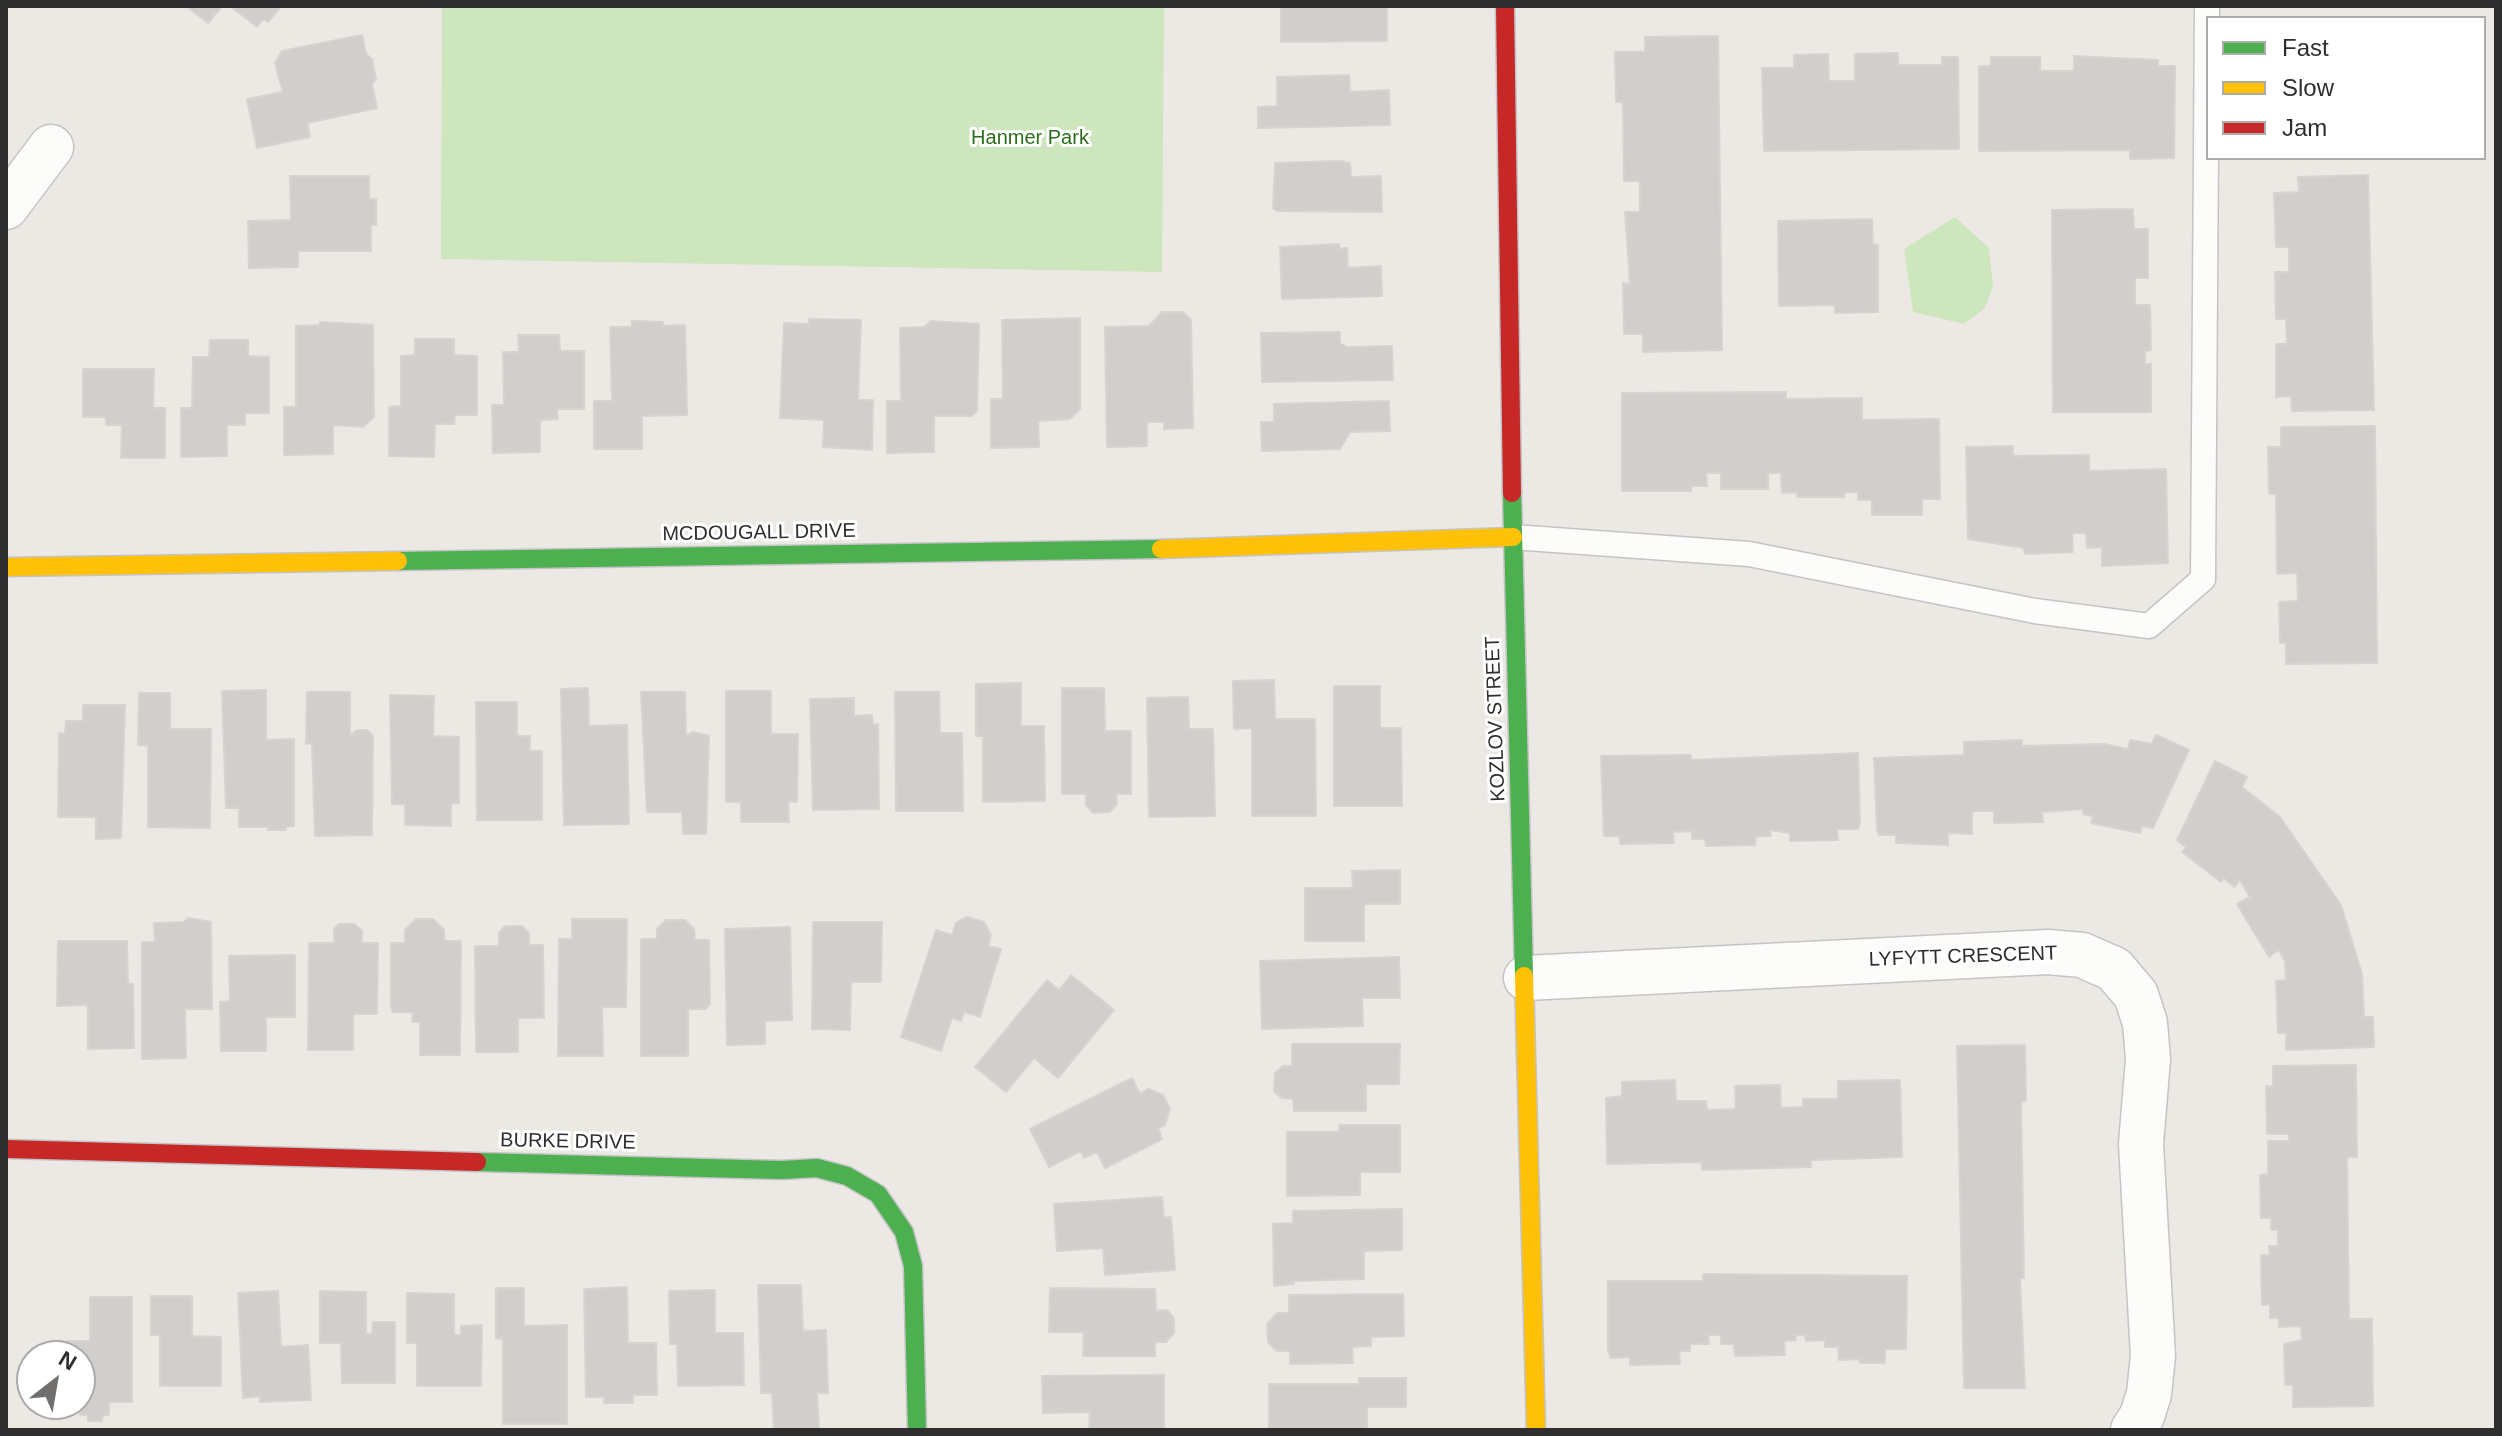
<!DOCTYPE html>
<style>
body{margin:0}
#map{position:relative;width:2502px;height:1436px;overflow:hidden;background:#ece8e4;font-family:Helvetica,sans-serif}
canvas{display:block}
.frame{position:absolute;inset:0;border:8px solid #2e2e2e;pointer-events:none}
.legend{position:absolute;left:2206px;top:16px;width:280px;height:144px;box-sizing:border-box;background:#fff;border:2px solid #ababab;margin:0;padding:10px 14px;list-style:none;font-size:24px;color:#2e2e2e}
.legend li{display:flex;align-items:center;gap:16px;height:40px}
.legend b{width:40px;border:2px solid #ababab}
.north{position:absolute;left:16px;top:1340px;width:80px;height:80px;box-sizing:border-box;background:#fff;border:2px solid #ababab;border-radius:50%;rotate:31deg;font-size:22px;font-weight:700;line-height:32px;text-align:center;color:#2e2e2e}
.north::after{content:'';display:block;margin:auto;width:28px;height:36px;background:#706f6e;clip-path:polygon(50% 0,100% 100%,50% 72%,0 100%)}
</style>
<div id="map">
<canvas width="2502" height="1436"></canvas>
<div class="frame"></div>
<ul class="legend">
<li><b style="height:10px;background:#4caf50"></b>Fast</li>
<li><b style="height:10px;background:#ffc107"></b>Slow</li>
<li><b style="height:10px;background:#c62828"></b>Jam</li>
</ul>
<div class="north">N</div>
</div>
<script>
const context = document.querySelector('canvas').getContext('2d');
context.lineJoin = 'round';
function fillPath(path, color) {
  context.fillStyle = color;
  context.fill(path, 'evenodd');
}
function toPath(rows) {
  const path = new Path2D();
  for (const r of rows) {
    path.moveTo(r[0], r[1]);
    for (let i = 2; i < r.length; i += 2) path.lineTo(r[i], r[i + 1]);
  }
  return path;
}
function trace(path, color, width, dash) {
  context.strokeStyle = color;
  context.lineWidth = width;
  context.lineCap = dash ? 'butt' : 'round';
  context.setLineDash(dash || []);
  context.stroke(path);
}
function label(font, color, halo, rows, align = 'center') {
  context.font = font + ' Helvetica,sans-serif';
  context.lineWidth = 6;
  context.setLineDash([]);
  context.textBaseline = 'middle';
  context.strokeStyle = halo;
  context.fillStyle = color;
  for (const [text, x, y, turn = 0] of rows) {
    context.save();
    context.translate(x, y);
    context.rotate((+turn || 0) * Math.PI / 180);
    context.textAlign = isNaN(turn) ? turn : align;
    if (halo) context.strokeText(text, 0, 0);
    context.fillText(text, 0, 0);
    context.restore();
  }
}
const green = toPath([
 [442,6,1164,6,1162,272,441,259],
 [1955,217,1989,248,1993,287,1984,309,1964,324,1913,312,1904,249]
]);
const building = toPath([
 [186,6,222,6,208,23,186,6],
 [230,6,281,6,268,22,263,19,257,27,230,6],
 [1281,6,1387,6,1387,41,1281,42,1281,6],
 [362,35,366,54,372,59,376,79,372,85,377,108,307,123,310,137,257,148,247,99,283,92,275,63,282,51,362,35],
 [1718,36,1722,350,1643,352,1643,334,1624,334,1623,283,1630,284,1625,212,1640,212,1640,181,1624,181,1623,102,1616,102,1615,52,1645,52,1645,37,1718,36],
 [1898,53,1898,65,1942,65,1942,57,1958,57,1959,149,1764,151,1762,68,1794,68,1794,55,1828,54,1829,81,1855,81,1855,54,1898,53],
 [2074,56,2158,60,2158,66,2175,66,2174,158,2130,159,2130,150,1979,151,1979,66,1991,66,1991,57,2040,57,2040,71,2074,71,2074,56],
 [1349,75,1350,92,1389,90,1390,125,1258,128,1258,107,1277,106,1277,77,1349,75],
 [1339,161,1350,163,1351,177,1381,176,1382,212,1277,211,1273,208,1275,163,1339,161],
 [2368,175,2374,410,2292,411,2291,396,2276,397,2276,344,2287,344,2286,319,2276,319,2275,272,2289,272,2289,247,2276,247,2274,193,2299,192,2298,177,2368,175],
 [290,176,369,176,369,199,376,199,376,225,371,225,371,251,298,251,298,267,249,268,248,221,291,220,290,176],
 [2133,209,2134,229,2148,229,2148,278,2135,278,2135,305,2150,305,2151,350,2145,351,2145,364,2151,364,2151,412,2053,412,2052,210,2133,209],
 [1872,219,1873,245,1878,245,1878,312,1835,313,1835,305,1779,306,1778,221,1872,219],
 [1339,244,1339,249,1347,248,1348,268,1381,266,1382,296,1282,299,1280,247,1339,244],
 [1162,312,1183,312,1191,320,1193,428,1164,429,1164,422,1147,422,1147,446,1107,447,1105,327,1149,326,1162,312],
 [1080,318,1080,409,1070,419,1038,421,1039,447,991,448,991,399,1003,399,1002,320,1080,318],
 [809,319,861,320,858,400,873,400,872,450,823,447,824,420,780,418,784,323,809,324,809,319],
 [632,321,663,322,663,326,685,325,687,415,642,416,642,449,594,449,594,401,612,401,610,327,632,327,632,321],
 [931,321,979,324,977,411,972,416,934,416,934,452,887,453,887,401,901,401,900,328,924,327,931,321],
 [320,322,373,325,374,417,363,427,333,425,333,454,284,455,284,407,296,407,296,326,320,325,320,322],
 [1340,332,1340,343,1347,347,1392,346,1393,380,1262,382,1261,333,1340,332],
 [518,335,559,335,560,351,584,351,584,409,557,409,558,419,540,420,540,452,493,453,492,405,504,405,503,352,519,352,518,335],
 [415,339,454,339,454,355,477,356,477,415,455,415,454,424,435,424,434,457,389,456,389,407,401,406,401,356,415,355,415,339],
 [210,340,248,340,248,356,269,357,269,413,245,413,245,425,227,425,227,456,181,457,181,408,192,408,193,357,209,357,210,340],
 [83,369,154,369,153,408,165,408,165,458,121,458,122,425,106,425,106,417,83,417,83,369],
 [1786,392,1786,399,1862,398,1862,420,1939,419,1940,499,1922,499,1922,515,1872,515,1872,500,1858,500,1858,492,1844,492,1844,497,1797,497,1797,492,1782,493,1781,473,1768,473,1768,489,1721,489,1721,473,1706,473,1707,486,1691,486,1691,491,1622,491,1622,393,1786,392],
 [1389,401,1390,431,1350,432,1340,449,1262,451,1261,422,1274,422,1274,404,1389,401],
 [2375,426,2377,663,2286,664,2286,643,2280,643,2279,602,2298,601,2297,573,2277,574,2276,494,2269,494,2268,447,2281,447,2281,427,2375,426],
 [2013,446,2013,456,2089,455,2089,471,2166,469,2168,563,2102,566,2102,547,2087,548,2086,533,2072,533,2073,552,2025,554,2024,548,1968,539,1966,447,2013,446],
 [1274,680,1275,719,1315,719,1316,816,1252,816,1252,728,1234,729,1233,681,1274,680],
 [1021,683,1021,726,1044,726,1045,801,983,802,983,736,976,736,976,684,1021,683],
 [1334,686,1380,686,1380,728,1401,728,1402,806,1334,806,1334,686],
 [588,688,589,726,627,725,629,824,564,825,561,689,588,688],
 [1062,688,1104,688,1105,731,1131,731,1131,794,1116,794,1117,804,1110,812,1093,813,1086,805,1086,794,1062,794,1062,688],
 [266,690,266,740,294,739,294,826,286,827,286,830,268,830,268,827,239,827,239,808,226,808,222,691,266,690],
 [726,691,771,691,771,734,798,734,797,802,788,801,789,822,741,822,741,802,726,802,726,691],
 [307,692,350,692,350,736,357,730,367,730,373,736,372,835,315,836,312,743,306,744,307,692],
 [641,692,685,692,686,736,693,732,709,736,706,834,683,834,682,812,647,812,641,692],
 [895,692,939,692,940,733,962,733,963,811,896,811,895,692],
 [139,693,170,693,170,729,211,729,210,828,148,827,148,746,138,745,139,693],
 [390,695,434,696,433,736,459,737,459,803,451,804,451,826,405,825,405,804,392,804,390,695],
 [1188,697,1189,729,1213,729,1215,816,1149,817,1147,698,1188,697],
 [854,698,854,716,872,715,873,725,878,724,879,809,813,810,810,699,854,698],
 [476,702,517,702,517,736,530,736,530,751,542,751,542,820,477,820,476,702],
 [83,705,125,705,121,838,96,839,96,817,58,817,59,733,65,734,66,721,83,721,83,705],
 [2156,735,2189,750,2153,828,2142,826,2140,833,2091,823,2093,816,2083,814,2083,809,2042,812,2043,822,1994,823,1994,811,1972,811,1972,834,1948,833,1948,845,1896,843,1896,835,1879,835,1877,830,1874,758,1964,755,1964,742,2022,740,2022,746,2104,744,2128,749,2130,740,2152,744,2156,735],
 [1858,753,1860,823,1858,829,1837,829,1838,840,1790,841,1790,833,1770,830,1771,836,1756,836,1755,845,1706,846,1705,839,1692,839,1692,831,1673,832,1674,843,1620,844,1620,836,1604,836,1601,756,1691,755,1691,760,1858,753],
 [2215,761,2247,777,2242,787,2280,817,2341,905,2362,974,2364,1017,2373,1017,2374,1047,2286,1050,2286,1033,2278,1033,2276,981,2286,980,2285,961,2279,950,2269,957,2237,904,2250,897,2240,880,2234,887,2224,878,2221,882,2182,852,2186,847,2177,840,2215,761],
 [1400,870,1400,904,1364,904,1364,941,1305,941,1305,888,1353,888,1352,871,1400,870],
 [967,917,984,922,991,935,988,946,1001,949,980,1017,964,1012,961,1021,952,1018,941,1051,901,1037,936,930,952,935,956,923,967,917],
 [188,918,211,922,212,1009,185,1009,186,1058,142,1059,142,942,155,942,154,923,184,922,188,918],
 [416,919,433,919,444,930,444,941,461,941,460,1055,420,1055,420,1022,412,1022,413,1012,393,1012,391,1006,391,943,405,943,405,930,416,919],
 [572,919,627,919,626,1007,602,1007,603,1056,558,1056,559,939,572,939,572,919],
 [666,920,685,920,694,929,695,940,709,940,710,1004,706,1009,688,1009,688,1056,641,1056,641,939,657,939,657,929,666,920],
 [813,922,882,922,881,982,851,982,850,1030,812,1029,813,922],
 [339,924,354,924,362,931,362,943,378,943,377,1014,353,1014,353,1050,308,1050,309,943,334,943,334,929,339,924],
 [505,926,522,926,529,933,529,945,543,945,544,1018,518,1018,518,1052,476,1052,475,946,499,946,499,933,505,926],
 [790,927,792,1020,765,1021,765,1044,727,1045,725,929,790,927],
 [58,941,127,941,128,984,133,984,134,1048,88,1049,88,1005,57,1006,58,941],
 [295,955,295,1017,266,1017,266,1051,221,1051,220,1002,230,1001,229,956,295,955],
 [1399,957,1400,998,1362,998,1363,1026,1262,1029,1260,961,1399,957],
 [1071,975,1114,1010,1058,1078,1034,1058,1006,1092,975,1067,1047,980,1059,990,1071,975],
 [1292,1044,1400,1044,1399,1084,1366,1084,1366,1111,1294,1111,1293,1099,1282,1098,1274,1092,1275,1073,1283,1066,1292,1066,1292,1044],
 [2025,1045,2026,1101,2021,1102,2024,1278,2020,1278,2025,1388,1964,1388,1957,1046,2025,1045],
 [2356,1065,2357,1157,2347,1157,2349,1319,2372,1319,2373,1406,2293,1407,2293,1385,2285,1385,2284,1344,2302,1340,2301,1326,2279,1327,2279,1318,2270,1318,2270,1304,2262,1305,2261,1255,2270,1255,2269,1246,2278,1246,2278,1230,2271,1230,2271,1218,2261,1218,2260,1175,2268,1174,2268,1141,2289,1141,2289,1134,2267,1134,2266,1086,2273,1087,2273,1066,2356,1065],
 [1132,1078,1140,1094,1148,1089,1163,1095,1170,1109,1165,1125,1158,1128,1162,1139,1105,1168,1097,1152,1084,1158,1081,1151,1049,1167,1030,1129,1132,1078],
 [1675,1080,1676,1101,1706,1101,1707,1110,1736,1109,1735,1086,1780,1085,1781,1108,1803,1107,1803,1099,1838,1099,1838,1081,1900,1080,1902,1157,1811,1160,1811,1167,1702,1170,1702,1162,1607,1164,1606,1098,1622,1096,1622,1082,1675,1080],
 [1339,1125,1400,1125,1400,1172,1360,1172,1360,1195,1287,1196,1287,1132,1339,1132,1339,1125],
 [1162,1197,1164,1218,1171,1217,1175,1270,1105,1275,1103,1248,1057,1251,1054,1204,1162,1197],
 [1402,1209,1402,1250,1364,1251,1364,1279,1294,1281,1294,1284,1274,1286,1273,1224,1293,1223,1293,1211,1402,1209],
 [1703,1274,1907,1276,1906,1349,1885,1349,1885,1363,1860,1363,1860,1359,1839,1360,1838,1347,1825,1347,1825,1340,1806,1341,1805,1335,1795,1335,1796,1340,1784,1341,1785,1355,1735,1356,1734,1344,1721,1344,1721,1335,1708,1335,1709,1344,1690,1344,1690,1351,1679,1351,1680,1364,1630,1365,1630,1357,1611,1358,1608,1350,1608,1281,1703,1281,1703,1274],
 [758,1285,801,1285,803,1331,826,1330,828,1393,817,1393,819,1430,774,1430,772,1393,761,1393,758,1285],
 [627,1287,628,1343,656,1343,657,1395,633,1395,633,1403,604,1403,604,1397,586,1397,584,1289,627,1287],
 [496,1288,524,1288,524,1326,567,1325,567,1424,503,1424,503,1339,496,1338,496,1288],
 [1050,1288,1155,1289,1156,1311,1167,1310,1174,1318,1174,1333,1166,1342,1155,1342,1155,1356,1083,1356,1084,1332,1049,1332,1050,1288],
 [715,1290,715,1333,743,1333,744,1385,678,1386,677,1344,670,1344,669,1291,715,1290],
 [278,1291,281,1347,308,1345,311,1400,260,1402,260,1396,243,1398,238,1293,278,1291],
 [320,1291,366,1292,366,1334,372,1334,373,1322,395,1322,395,1383,342,1383,341,1343,320,1343,320,1291],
 [407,1293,454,1294,454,1335,461,1335,461,1326,482,1325,481,1386,417,1386,417,1343,407,1343,407,1293],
 [1403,1294,1404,1336,1371,1337,1371,1346,1352,1347,1353,1363,1290,1364,1290,1351,1277,1351,1268,1342,1267,1324,1277,1313,1289,1313,1289,1295,1403,1294],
 [151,1296,192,1296,192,1336,221,1337,221,1386,160,1386,160,1335,151,1335,151,1296],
 [90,1297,132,1297,132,1402,109,1402,109,1415,103,1415,102,1421,88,1421,88,1415,80,1415,80,1356,66,1356,66,1341,90,1341,90,1297],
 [1164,1375,1164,1430,1089,1430,1090,1412,1043,1413,1042,1376,1164,1375],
 [1359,1378,1406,1378,1406,1407,1367,1407,1367,1430,1269,1430,1269,1384,1359,1384,1359,1378]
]);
const lane = toPath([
 [1513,537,1749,554,2035,611,2149,626,2203,579,2207,6]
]);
const street = toPath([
 [6,207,51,147],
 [1526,978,2048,952,2082,955,2114,969,2136,995,2145,1023,2148,1059,2141,1144,2153,1356,2149,1394,2142,1416,2133,1430]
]);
const fast = toPath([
 [1512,493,1524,976],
 [398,561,1161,549],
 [477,1162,782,1170,817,1168,847,1176,878,1194,904,1232,913,1266,917,1430]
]);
const slow = toPath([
 [1161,549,1513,537],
 [6,567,398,561],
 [1524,976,1536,1430]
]);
const jam = toPath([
 [1505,6,1512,493],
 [6,1149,477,1162]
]);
const parkNames = [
 ["Hanmer Park",1030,138]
];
const streetNames = [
 ["MCDOUGALL DRIVE",759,533,-1],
 ["KOZLOV STREET",1496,719,-92],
 ["LYFYTT CRESCENT",1963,957,-2],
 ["BURKE DRIVE",568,1142,1]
];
fillPath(green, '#cee6be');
fillPath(building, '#d1cecb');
trace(building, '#d7d4d0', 2);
trace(lane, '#c5c4c5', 27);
trace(street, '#c5c4c5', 47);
trace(fast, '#c5c4c5', 21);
trace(slow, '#c5c4c5', 21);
trace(jam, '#c5c4c5', 21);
trace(lane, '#fcfcfb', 24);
trace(street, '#fcfcfb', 44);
trace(fast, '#4caf50', 18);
trace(slow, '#ffc107', 18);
trace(jam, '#c62828', 18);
label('20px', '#2c6e1b', '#fff', parkNames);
label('20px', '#2e2e2e', '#fff', streetNames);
</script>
